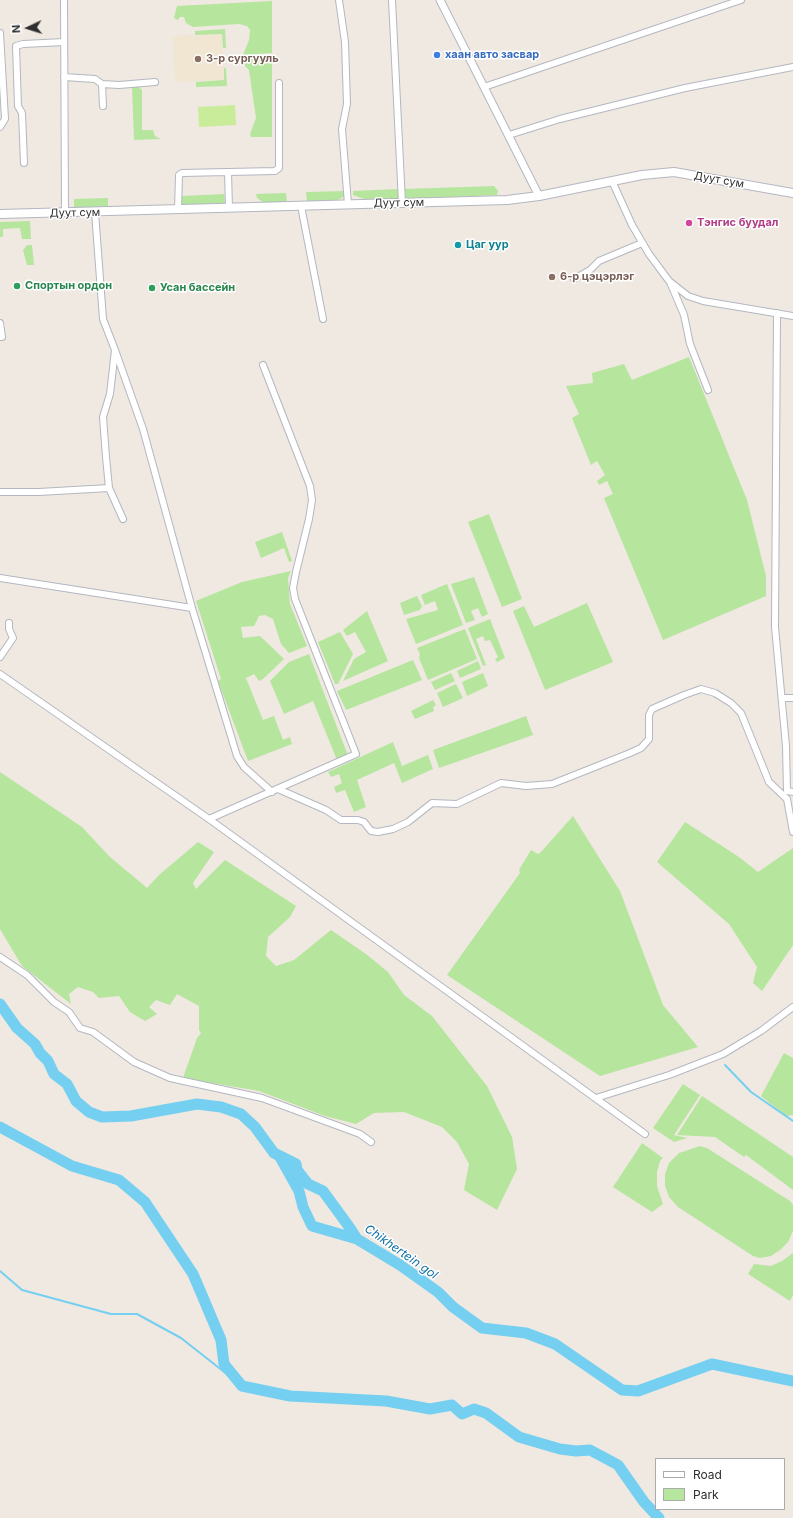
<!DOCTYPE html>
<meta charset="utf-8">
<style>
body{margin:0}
#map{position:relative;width:793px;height:1518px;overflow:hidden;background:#efe9e1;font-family:Inter,sans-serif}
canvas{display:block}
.legend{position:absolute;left:655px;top:1458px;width:130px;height:52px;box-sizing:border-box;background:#fff;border:1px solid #ababab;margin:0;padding:5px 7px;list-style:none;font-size:12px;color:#2e2e2e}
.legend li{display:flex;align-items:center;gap:8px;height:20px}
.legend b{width:20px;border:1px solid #ababab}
.north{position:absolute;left:8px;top:8px;width:40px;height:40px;-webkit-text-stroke:3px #fff;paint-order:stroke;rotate:266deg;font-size:11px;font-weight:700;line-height:16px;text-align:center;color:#2e2e2e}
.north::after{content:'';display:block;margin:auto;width:14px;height:18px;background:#2e2e2e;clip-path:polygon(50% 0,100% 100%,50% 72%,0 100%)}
</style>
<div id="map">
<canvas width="793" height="1518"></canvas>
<ul class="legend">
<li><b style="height:5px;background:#fff"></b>Road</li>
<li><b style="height:11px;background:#b6e59e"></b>Park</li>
</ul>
<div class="north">N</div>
</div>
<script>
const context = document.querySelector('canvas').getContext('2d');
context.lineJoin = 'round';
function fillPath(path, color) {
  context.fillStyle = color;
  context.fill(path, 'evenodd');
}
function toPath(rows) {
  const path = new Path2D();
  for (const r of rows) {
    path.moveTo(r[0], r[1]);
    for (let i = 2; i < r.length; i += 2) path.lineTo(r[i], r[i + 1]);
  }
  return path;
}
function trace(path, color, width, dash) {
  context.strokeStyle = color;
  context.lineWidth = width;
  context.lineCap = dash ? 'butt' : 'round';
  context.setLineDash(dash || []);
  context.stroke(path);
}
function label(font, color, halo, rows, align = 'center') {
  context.font = font + ' Inter,sans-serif';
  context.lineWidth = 3;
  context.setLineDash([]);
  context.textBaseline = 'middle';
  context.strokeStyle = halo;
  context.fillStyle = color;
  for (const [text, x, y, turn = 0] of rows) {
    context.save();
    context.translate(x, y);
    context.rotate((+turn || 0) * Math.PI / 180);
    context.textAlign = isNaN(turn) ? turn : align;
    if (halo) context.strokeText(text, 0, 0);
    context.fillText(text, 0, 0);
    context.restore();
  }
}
const education = toPath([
 [190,34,190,36,222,34,224,80,175,82,173,37]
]);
const green = toPath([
 [272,1,272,53,243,55,249,40,250,30,247,26,239,24,193,27,186,23,184,17,180,17,178,20,174,18,177,6],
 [225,29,226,48,223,48,222,34,195,35,195,31],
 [272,57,272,137,251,137,250,134,256,118,249,70,244,65,243,59],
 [224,68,226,68,227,86,196,87,196,82,224,80],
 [137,86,142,90,142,130,153,130,155,136,161,139,134,140,132,87],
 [494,186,498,191,497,195,405,199,404,189],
 [398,189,398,199,367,200,353,195,353,191],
 [344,191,345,196,336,201,307,202,306,192],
 [286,193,287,202,264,203,257,198,256,194],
 [224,194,225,203,182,205,182,196],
 [108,198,108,207,74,209,74,199],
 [30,221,31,239,22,239,20,228,3,229,3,237,0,237,0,222],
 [27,245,32,245,34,265,27,265,23,250],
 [689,357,747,500,766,576,766,596,663,640,604,498,613,494,607,481,599,485,597,481,605,475,597,461,591,465,572,418,579,414,566,386,593,383,592,373,624,364,632,380],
 [489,514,522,599,502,607,468,522],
 [282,532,292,561,289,562,284,548,261,558,255,542],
 [291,571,288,578,290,604,307,646,289,653,281,644,273,619,265,615,259,616,254,626,241,627,243,638,260,636,284,659,263,679,259,681,254,674,246,678,263,720,274,716,283,740,290,737,292,744,248,761,218,681,221,679,196,601,242,582],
 [474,577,488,614,482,617,478,608,471,611,475,620,466,623,451,584],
 [447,584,463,625,416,644,406,619,438,610,435,601,425,605,421,595],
 [417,596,422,606,420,610,404,615,400,603],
 [587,603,613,662,545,690,513,611,524,606,534,627],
 [367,611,388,661,343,681,354,659,366,652,355,632,347,636,343,630],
 [490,619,505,658,497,662,495,659,498,657,490,640,485,641,483,636,476,639,486,665,483,666,468,628],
 [465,629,477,659,428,680,419,658,420,654,417,648],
 [340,632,353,654,338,684,335,684,318,642],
 [309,654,347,753,346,756,337,760,313,701,284,714,270,681,289,662],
 [413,660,422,680,346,710,337,691],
 [478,661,481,669,460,678,457,671],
 [451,673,455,681,435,690,431,682],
 [483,673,488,686,467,696,462,682],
 [456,684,463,698,443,707,437,693],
 [433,700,436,705,433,707,434,711,415,719,411,711],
 [526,716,533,735,439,768,433,750],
 [393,742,402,766,428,755,433,769,402,783,394,763,357,780,366,807,354,812,345,790,336,793,334,787,342,783,339,774,331,777,328,772],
 [0,772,82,827,109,856,147,888,159,875,198,842,214,852,193,883,196,889,225,860,296,906,290,917,268,937,266,956,276,966,294,960,331,930,366,954,388,972,404,995,432,1016,487,1086,512,1137,517,1169,497,1210,464,1190,469,1164,457,1142,442,1127,404,1112,374,1113,356,1124,325,1116,259,1091,183,1078,197,1038,201,1033,199,1030,199,1006,177,994,170,1005,156,1000,149,1007,157,1014,145,1021,130,1012,119,996,99,998,93,992,78,987,69,994,71,1004,22,966,0,929],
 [573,816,620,891,663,1005,698,1047,600,1076,447,975,520,873,519,870,531,850,538,854,541,852],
 [685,822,739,857,758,872,793,848,793,945,762,991,753,983,757,967,729,924,657,862],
 [784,1053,793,1058,793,1115,786,1116,761,1096],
 [683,1084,700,1095,674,1135,687,1138,674,1142,653,1128],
 [702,1096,793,1157,793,1190,746,1155,744,1157,715,1137,677,1135],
 [642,1143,663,1158,660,1161,657,1172,657,1186,663,1204,652,1212,613,1187],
 [700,1146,707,1148,790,1201,793,1205,793,1231,788,1242,780,1250,771,1256,760,1258,753,1256,678,1207,669,1197,665,1186,665,1174,669,1163,679,1153],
 [793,1253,793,1295,790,1301,748,1274,754,1264,771,1266,782,1261]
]);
const pitch = toPath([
 [235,105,236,125,199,127,198,107]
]);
const stream = toPath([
 [725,1065,751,1092,793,1121],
 [0,1271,22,1290,111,1314,137,1314,181,1338,242,1386]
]);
const river = toPath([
 [0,1004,17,1028,35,1044,40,1053,48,1061,54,1074,67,1084,76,1101,89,1112,102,1117,131,1116,197,1104,221,1107,241,1114,255,1127,274,1153,296,1164,297,1170,308,1184,323,1191,350,1228,357,1239,400,1265,438,1292,453,1307,482,1328,526,1333,555,1344,622,1390,638,1391,712,1364,793,1381],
 [0,1127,72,1166,119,1180,145,1202,193,1274,221,1340,224,1364,242,1386,290,1396,386,1401,430,1409,452,1405,462,1414,474,1409,486,1413,519,1437,560,1449,576,1451,590,1450,618,1465,644,1502,659,1518],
 [280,1157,299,1191,303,1207,312,1226,357,1239]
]);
const minor = toPath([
 [64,0,65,213],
 [339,0,345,42,347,104,342,129,348,204],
 [392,0,402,203],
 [0,33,5,119,0,127],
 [64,77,95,79,102,84,103,106],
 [102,84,119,85,155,82],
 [484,87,741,0],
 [509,135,560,119,685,88,793,67],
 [24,163,22,113,18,106,16,46,23,44,64,42],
 [228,172,275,171,279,168,279,83],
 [612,181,632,225,649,254,669,281,688,296,703,301,793,316],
 [301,206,323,319],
 [178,210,179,175,182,173,228,172,229,208],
 [95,212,103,319,115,350,110,394,103,417,106,457,109,488,123,519],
 [574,279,590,270,599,261,642,243],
 [670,282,684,315,690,344,708,390],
 [777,313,775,627,786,746,787,791,793,792],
 [0,323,2,337],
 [115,350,143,429,192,608,237,756,244,767,272,792],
 [0,492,39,492,109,488],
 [0,578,192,608],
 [0,657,13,638,9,629,9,623],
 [0,674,209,819,645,1134],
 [782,698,793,698],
 [278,789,326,810,341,820,358,820,364,822,371,831,378,832,393,829,408,822,432,803,457,804,501,783,526,786,552,784,630,753,641,748,649,739,649,715,652,709,684,695,701,689,715,693,731,703,741,713,769,782,787,799,793,832],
 [209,819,356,754,295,599,293,588,296,572,309,519,312,500,310,486,263,365],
 [0,957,27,975,54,1002,69,1012,80,1028,93,1032,134,1062,170,1078,262,1098,360,1134,371,1142],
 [596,1098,669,1075,723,1054,761,1031,793,1007]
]);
const tertiary = toPath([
 [440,0,539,196]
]);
const secondary = toPath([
 [0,214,507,200,539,196,642,175,674,172,793,193]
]);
const markers = [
 [437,55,4,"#3f7fe0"],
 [198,59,4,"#8d6e63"],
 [689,223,4,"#d1479c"],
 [458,245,4,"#0f9aa8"],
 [552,277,4,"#8d6e63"],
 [17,286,4,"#2e9e5b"],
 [152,288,4,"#2e9e5b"]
];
const shopNames = [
 ["хаан авто засвар",445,55]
];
const educationNames = [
 ["3-р сургууль",206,59],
 ["6-р цэцэрлэг",560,277]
];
const streetNames = [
 ["Дуут сум",719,180,10],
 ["Дуут сум",399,203,-1],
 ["Дуут сум",75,213,-1]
];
const hotelNames = [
 ["Тэнгис буудал",697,223]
];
const cultureNames = [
 ["Цаг уур",466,245]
];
const leisureNames = [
 ["Спортын ордон",25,286],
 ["Усан бассейн",160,288]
];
const waterNames = [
 ["Chikhertein gol",401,1252,35]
];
fillPath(education, '#f0e6d1');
fillPath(green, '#b6e59e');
fillPath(pitch, '#c9ec9a');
trace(stream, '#75cff0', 2);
trace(river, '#75cff0', 11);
trace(minor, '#b4b7c1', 8);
trace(tertiary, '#b4b7c1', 9);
trace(secondary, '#b4b7c1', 10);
trace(minor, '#fff', 6);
trace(tertiary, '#fff', 7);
trace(secondary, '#fff', 8);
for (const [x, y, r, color] of markers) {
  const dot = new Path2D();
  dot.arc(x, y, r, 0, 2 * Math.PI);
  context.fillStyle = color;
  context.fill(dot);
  trace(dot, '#fff', 1.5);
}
label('bold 11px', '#366cbe', '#fff', shopNames, 'left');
label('bold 11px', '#785e54', '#fff', educationNames, 'left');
label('11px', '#2e2e2e', '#fff', streetNames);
label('bold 11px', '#b23c85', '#fff', hotelNames, 'left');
label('bold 11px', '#0d838f', '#fff', cultureNames, 'left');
label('bold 11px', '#27864d', '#fff', leisureNames, 'left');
label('italic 12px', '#0d6fa3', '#fff', waterNames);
</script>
